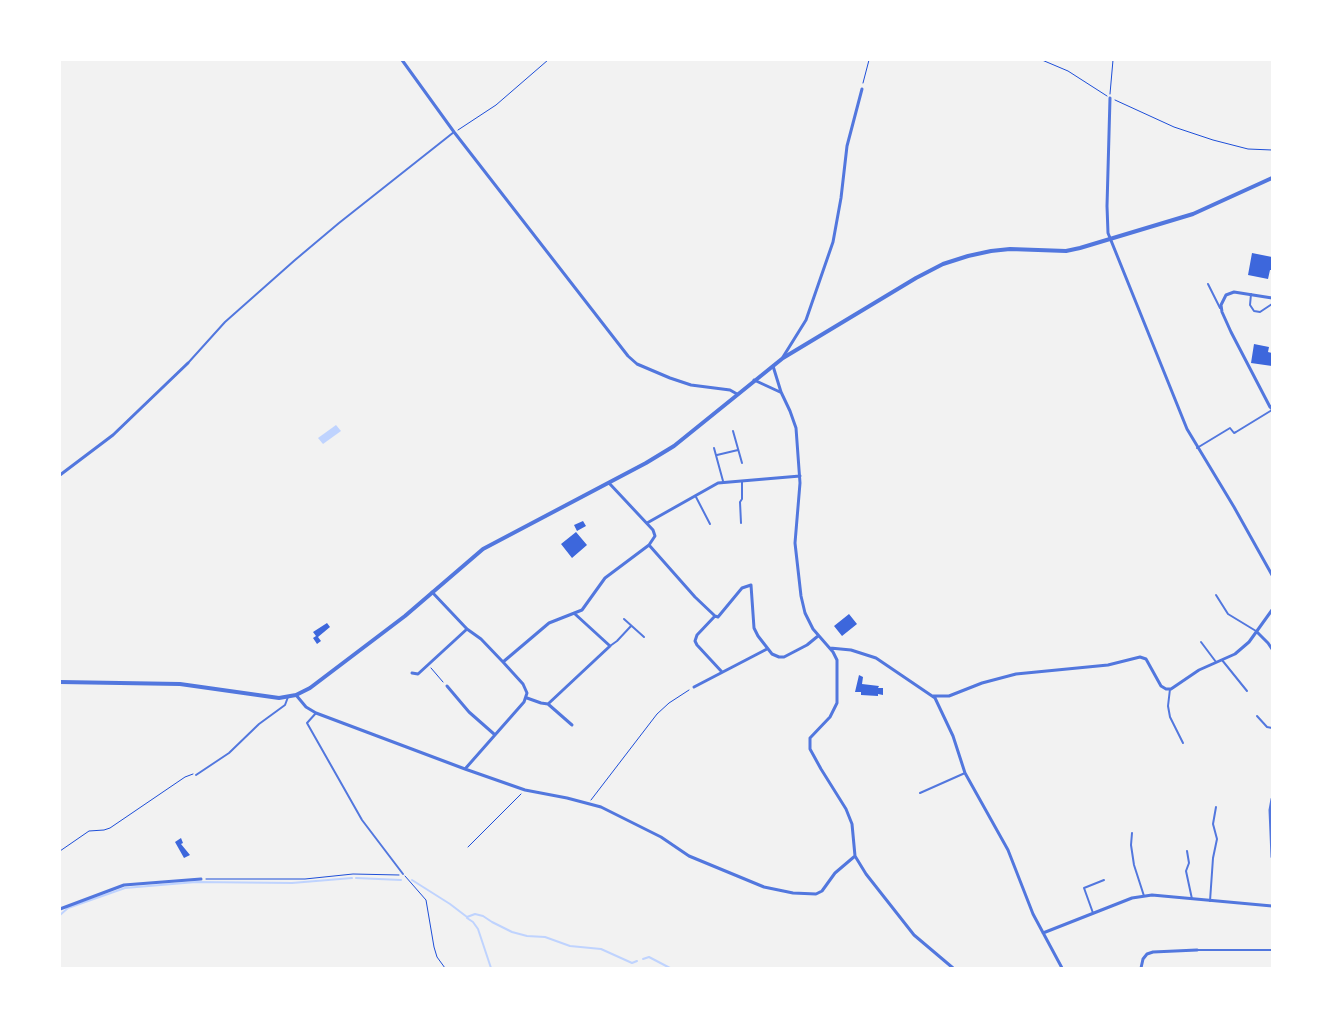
<!DOCTYPE html>
<style>
body{margin:0}
#map{position:relative;width:1332px;height:1028px;overflow:hidden;background:#f2f2f2;font-family:Quicksand,sans-serif}
canvas{display:block}
.frame{position:absolute;inset:0;border:61px solid #fff;pointer-events:none}
</style>
<div id="map">
<canvas width="1332" height="1028"></canvas>
<div class="frame"></div>
</div>
<script>
const context = document.querySelector('canvas').getContext('2d');
context.lineJoin = 'round';
function fillPath(path, color) {
  context.fillStyle = color;
  context.fill(path, 'evenodd');
}
function toPath(rows) {
  const path = new Path2D();
  for (const r of rows) {
    path.moveTo(r[0], r[1]);
    for (let i = 2; i < r.length; i += 2) path.lineTo(r[i], r[i + 1]);
  }
  return path;
}
function trace(path, color, width, dash) {
  context.strokeStyle = color;
  context.lineWidth = width;
  context.lineCap = dash ? 'butt' : 'round';
  context.setLineDash(dash || []);
  context.stroke(path);
}
const water = toPath([
 [336,425,341,431,323,444,318,438]
]);
const stream = toPath([
 [356,878,401,880],
 [412,880,450,904,467,917,475,914,483,916,492,922,512,932,527,936,545,937,570,946,601,949,632,963,637,961],
 [60,915,68,908,125,888,196,882,292,883,352,878],
 [467,918,473,922,478,929,491,968],
 [643,959,649,957,670,968]
]);
const building = toPath([
 [1252,253,1272,257,1272,270,1270,270,1268,279,1248,275],
 [1254,344,1269,347,1268,352,1272,353,1272,366,1251,363],
 [583,521,586,526,577,531,574,525],
 [576,532,587,545,572,558,561,544],
 [849,614,857,624,842,636,834,626],
 [327,623,330,627,318,637,321,641,317,644,313,638,316,636,313,632],
 [859,675,863,677,862,684,879,686,878,688,883,688,883,695,878,694,878,696,861,695,861,692,855,692],
 [181,838,183,843,181,844,190,855,184,858,175,842]
]);
const path = toPath([
 [1042,60,1068,71,1107,96],
 [863,83,869,60],
 [1110,94,1113,60],
 [1115,100,1174,127,1213,140,1248,149,1272,150],
 [458,130,496,105,548,60],
 [431,668,443,682],
 [591,800,657,714,669,703,689,690],
 [468,847,521,794],
 [60,851,89,831,104,830,110,828,185,777,193,774],
 [405,876,426,900,434,947,437,957,445,968],
 [206,879,305,879,353,874,399,875]
]);
const service = toPath([
 [1208,284,1220,308],
 [1251,294,1250,305,1254,311,1260,312,1272,304],
 [188,363,225,322,295,260,339,223,454,132],
 [733,431,742,463],
 [714,448,723,481],
 [1197,448,1230,428,1234,433,1236,432,1272,410,1270,407],
 [717,455,738,450],
 [696,497,710,524],
 [741,523,740,502,742,499,742,481],
 [1216,595,1228,614,1256,631],
 [624,619,644,637],
 [1201,642,1216,662],
 [610,646,617,641,631,626],
 [1222,660,1247,691],
 [1170,689,1168,706,1170,717,1183,743],
 [316,713,307,723,362,820,403,874],
 [1257,716,1267,727,1272,728],
 [196,775,229,753,259,724,285,705,288,697],
 [920,793,965,773],
 [1132,833,1131,845,1134,865,1144,896],
 [1187,851,1189,863,1186,871,1192,899],
 [1210,901,1213,858,1217,839,1213,824,1216,807],
 [1093,913,1084,888,1104,880],
 [1197,950,1272,950]
]);
const minor = toPath([
 [402,60,454,132,628,356,637,364,670,378,691,385,730,390,737,394],
 [1110,98,1107,206,1108,233,1187,429,1234,507,1272,575],
 [1272,298,1234,292,1226,295,1221,305,1222,312,1231,332,1270,407,1272,406],
 [783,357,806,320,833,242,841,198,847,146,862,89],
 [773,366,781,392,790,411,796,428,800,483,795,543,801,596,805,613,813,629,833,652,837,660,837,703,830,717,810,738,810,749,821,769,846,809,852,824,855,856,866,874,914,935,953,968],
 [754,380,780,392],
 [60,475,113,435,188,363],
 [609,483,653,530,655,536,649,545,695,597,715,616,697,635,695,641,697,645,722,672],
 [647,523,718,483,800,476],
 [432,592,467,629,481,639,503,662,523,684,527,693,524,702,465,769],
 [715,616,718,617,742,588,751,585,754,628,758,636,772,654,779,657,784,657,807,645,818,636],
 [1257,632,1268,643,1272,649],
 [830,648,851,650,876,658,935,698,953,736,965,773,1008,850,1033,914,1062,968],
 [503,662,549,623,582,610,605,578,649,545],
 [412,673,418,674,467,629],
 [447,686,469,712,494,734],
 [694,687,767,649],
 [296,695,306,707,316,713,465,769,525,790,567,798,601,807,661,837,689,856,764,887,793,893,816,894,822,891,835,873,855,856],
 [933,696,949,696,982,683,1016,674,1108,665,1140,657,1146,659,1161,686,1166,689,1171,689,1199,670,1235,654,1249,642,1272,610],
 [527,698,541,703,548,704,572,725],
 [548,704,610,646,575,614],
 [1272,799,1270,810,1272,857],
 [60,909,124,885,201,879],
 [1043,933,1132,898,1152,895,1272,906],
 [1141,968,1143,959,1147,954,1153,952,1197,950]
]);
const tertiary = toPath([
 [60,682,180,684,279,698,296,695,310,688,405,616,483,549,646,463,674,446,783,358,916,278,943,264,968,256,991,251,1010,249,1066,251,1080,248,1193,214,1272,178]
]);
fillPath(water, '#bfd3fe');
trace(stream, '#bfd3fe', 2);
fillPath(building, '#3d67dc');
trace(path, '#1d4ed8', 1);
trace(service, '#5277de', 2);
trace(minor, '#5277de', 3);
trace(tertiary, '#5277de', 4);
</script>
